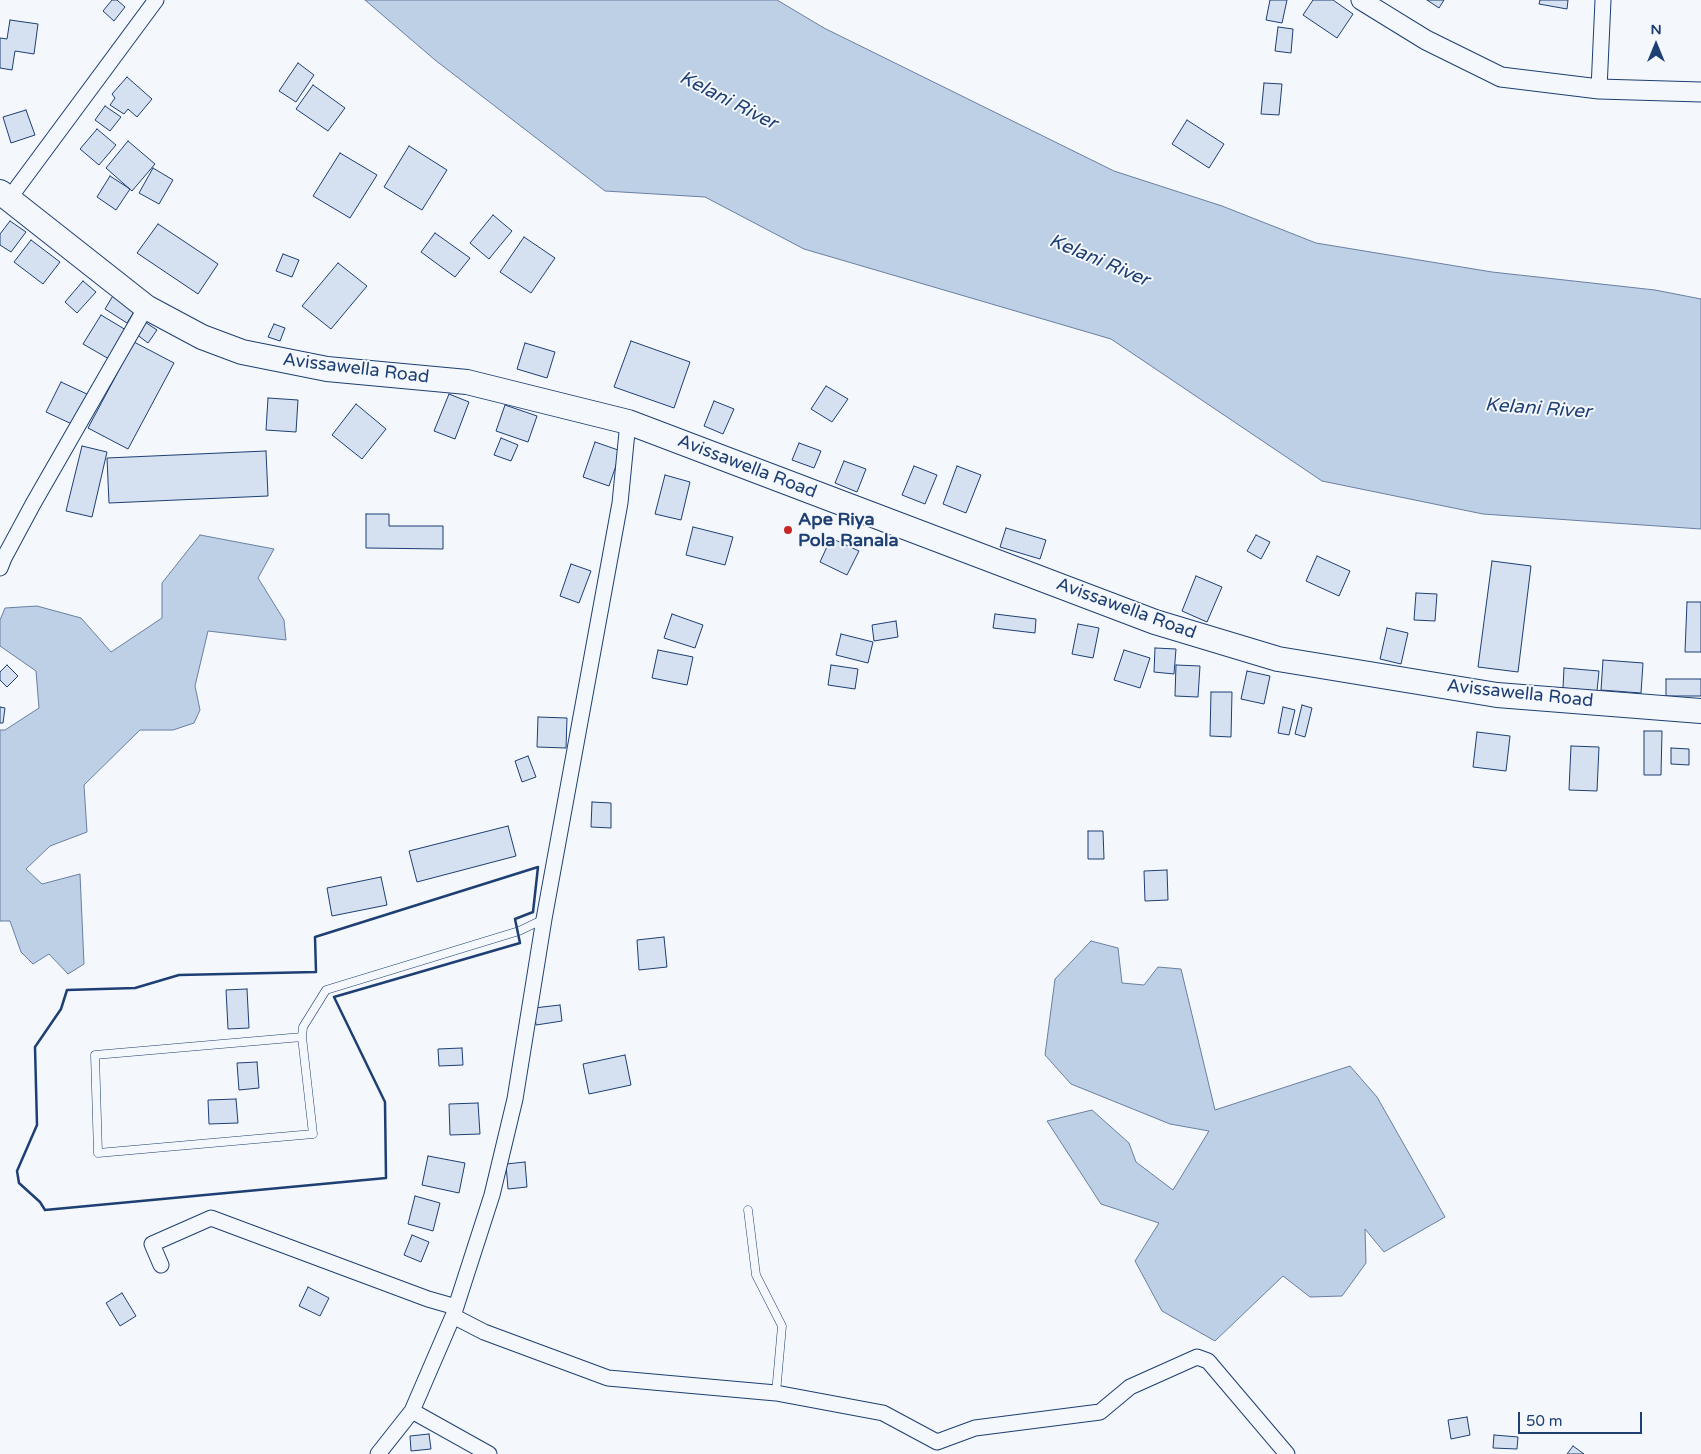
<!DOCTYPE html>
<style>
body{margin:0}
#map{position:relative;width:1701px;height:1454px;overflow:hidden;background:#f4f7fb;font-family:"Varela Round",sans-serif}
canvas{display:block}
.north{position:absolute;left:1631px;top:20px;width:50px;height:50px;-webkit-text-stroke:4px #f4f7fb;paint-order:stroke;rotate:0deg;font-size:14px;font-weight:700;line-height:20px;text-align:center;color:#1d3f73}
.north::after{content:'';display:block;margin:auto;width:18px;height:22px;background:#1d3f73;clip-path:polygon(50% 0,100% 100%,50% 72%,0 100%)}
.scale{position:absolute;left:1518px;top:1412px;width:124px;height:22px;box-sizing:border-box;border:2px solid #1d3f73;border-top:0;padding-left:6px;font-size:15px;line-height:18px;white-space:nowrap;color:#1d3f73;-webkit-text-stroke:4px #f4f7fb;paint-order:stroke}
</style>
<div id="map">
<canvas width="1701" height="1454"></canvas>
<div class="north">N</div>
<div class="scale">50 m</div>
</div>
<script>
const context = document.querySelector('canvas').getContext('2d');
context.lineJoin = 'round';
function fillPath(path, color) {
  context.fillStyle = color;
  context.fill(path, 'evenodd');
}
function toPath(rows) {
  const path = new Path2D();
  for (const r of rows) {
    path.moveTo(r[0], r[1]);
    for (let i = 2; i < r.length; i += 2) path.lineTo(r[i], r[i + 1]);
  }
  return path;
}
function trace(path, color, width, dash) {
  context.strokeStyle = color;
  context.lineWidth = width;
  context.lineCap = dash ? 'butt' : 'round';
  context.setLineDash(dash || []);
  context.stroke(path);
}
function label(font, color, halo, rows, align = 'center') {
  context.font = font + ' "Varela Round",sans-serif';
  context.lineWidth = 4;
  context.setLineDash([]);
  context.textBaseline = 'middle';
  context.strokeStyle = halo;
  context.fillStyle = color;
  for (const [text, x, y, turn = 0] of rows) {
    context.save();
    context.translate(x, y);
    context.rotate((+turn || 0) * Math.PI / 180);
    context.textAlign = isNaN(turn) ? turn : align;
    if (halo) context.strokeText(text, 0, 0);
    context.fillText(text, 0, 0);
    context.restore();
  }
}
const water = toPath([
 [365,0,777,0,824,28,1114,171,1222,206,1316,243,1492,272,1655,290,1701,299,1701,529,1483,514,1322,481,1111,339,804,249,705,197,605,191,435,60,365,0],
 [200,535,274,549,258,578,284,620,286,640,208,631,195,686,200,710,194,723,173,730,140,730,84,785,87,832,50,846,26,869,42,884,80,874,84,964,68,974,49,954,33,964,21,952,10,921,0,921,0,730,5,730,39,708,36,671,0,646,0,620,5,608,37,606,81,618,111,652,162,618,162,583,200,535],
 [1091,941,1118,948,1122,983,1144,985,1158,967,1181,969,1215,1110,1350,1066,1377,1097,1445,1217,1384,1252,1365,1229,1366,1263,1342,1296,1310,1297,1283,1276,1215,1341,1162,1311,1135,1261,1159,1223,1101,1204,1047,1121,1092,1110,1129,1143,1136,1162,1173,1190,1209,1131,1170,1124,1071,1084,1045,1055,1055,979,1091,941]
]);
const building = toPath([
 [112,0,117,0,125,7,114,21,103,11,112,0],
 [1270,0,1287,0,1282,23,1266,20,1270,0],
 [1313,0,1333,0,1353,14,1337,38,1303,15,1313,0],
 [1427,0,1444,0,1439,8,1427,0],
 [1540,0,1568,0,1567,9,1539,4,1540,0],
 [10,20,38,24,34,54,15,51,12,70,0,68,0,38,7,39,10,20],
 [1278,27,1293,29,1291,53,1275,51,1278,27],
 [298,63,314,75,296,102,279,91,298,63],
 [127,77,152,99,137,117,128,109,124,114,110,105,115,98,112,94,127,77],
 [1264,83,1282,84,1279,115,1261,114,1264,83],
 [313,85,345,108,328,131,296,109,313,85],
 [105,106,121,117,110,131,95,120,105,106],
 [26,110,35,135,11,143,3,117,26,110],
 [1187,120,1224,144,1209,168,1172,144,1187,120],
 [97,129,116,145,99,165,80,149,97,129],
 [128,141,155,164,132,191,106,168,128,141],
 [409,146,447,170,422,210,384,187,409,146],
 [340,153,377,175,350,218,313,196,340,153],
 [153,168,173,180,159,204,139,193,153,168],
 [110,176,130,189,116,210,97,197,110,176],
 [493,215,512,231,489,259,470,243,493,215],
 [10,221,26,232,11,252,0,245,0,234,10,221],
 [158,224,218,264,198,294,137,253,158,224],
 [435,233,470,258,455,277,421,252,435,233],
 [524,237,555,258,531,293,500,272,524,237],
 [31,240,60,262,43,284,14,262,31,240],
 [283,254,299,260,292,277,276,271,283,254],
 [338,263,367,286,331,329,302,306,338,263],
 [83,281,96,292,77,313,65,302,83,281],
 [114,294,137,307,127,323,105,309,114,294],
 [101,315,126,330,109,359,83,344,101,315],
 [145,322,157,330,148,343,136,334,145,322],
 [274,324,285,328,280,341,268,337,274,324],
 [631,341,690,362,674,408,614,387,631,341],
 [134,342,174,363,128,449,88,428,134,342],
 [525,343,555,352,547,378,517,369,525,343],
 [61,382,89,395,74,425,46,412,61,382],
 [826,386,848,399,832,422,811,409,826,386],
 [449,394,469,402,455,439,434,431,449,394],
 [268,398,298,400,296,432,266,430,268,398],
 [714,401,734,409,723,434,704,426,714,401],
 [356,404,386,429,362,459,332,435,356,404],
 [505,405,537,416,528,442,496,431,505,405],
 [501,438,518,445,511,461,494,455,501,438],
 [595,442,621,451,609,486,583,477,595,442],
 [799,443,821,451,814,468,792,460,799,443],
 [82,446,107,452,92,517,66,511,82,446],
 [266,451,268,496,109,503,107,458,266,451],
 [844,461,866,469,857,492,835,483,844,461],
 [914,466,937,475,925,504,902,495,914,466],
 [957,466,981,475,966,513,943,504,957,466],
 [665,475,690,482,681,520,655,514,665,475],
 [366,514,389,514,389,526,443,526,443,549,366,548,366,514],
 [693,527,733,537,725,565,686,555,693,527],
 [1006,528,1046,540,1040,559,1000,547,1006,528],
 [1256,535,1270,542,1261,559,1247,551,1256,535],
 [831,538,859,551,847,575,820,562,831,538],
 [1317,556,1350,571,1339,596,1306,581,1317,556],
 [1492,561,1531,566,1518,672,1478,667,1492,561],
 [571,564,591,571,579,603,560,596,571,564],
 [1196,576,1222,587,1207,622,1182,611,1196,576],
 [1416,593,1437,594,1435,621,1414,620,1416,593],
 [1687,602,1701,602,1701,652,1685,652,1687,602],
 [672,614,703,625,695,648,664,638,672,614],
 [995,614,1036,619,1035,633,993,628,995,614],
 [896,621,898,637,874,641,872,625,896,621],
 [1078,624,1099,628,1093,658,1072,654,1078,624],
 [1387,628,1408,633,1401,664,1380,659,1387,628],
 [841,634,873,642,868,663,836,655,841,634],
 [1155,648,1176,649,1174,674,1154,672,1155,648],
 [658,650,693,657,687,685,652,678,658,650],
 [1124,650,1150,658,1140,688,1114,680,1124,650],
 [1603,660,1643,663,1641,693,1601,690,1603,660],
 [7,665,18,676,7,687,0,680,0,672,7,665],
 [831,665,858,669,855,689,828,685,831,665],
 [1176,665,1200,666,1198,697,1175,696,1176,665],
 [1564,668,1599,671,1597,691,1563,688,1564,668],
 [1247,671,1270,676,1264,704,1241,699,1247,671],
 [1666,679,1701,679,1701,696,1666,696,1666,679],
 [1211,692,1232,692,1231,737,1210,736,1211,692],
 [1302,705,1312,708,1305,737,1295,734,1302,705],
 [0,707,5,708,3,723,0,723,0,707],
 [1283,707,1295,710,1289,735,1278,733,1283,707],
 [538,717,567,718,566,748,537,747,538,717],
 [1644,731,1662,731,1661,775,1644,775,1644,731],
 [1477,732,1510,736,1506,771,1473,767,1477,732],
 [1571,746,1599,747,1597,791,1569,790,1571,746],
 [1671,748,1689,749,1689,765,1671,764,1671,748],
 [528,756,536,777,522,782,515,761,528,756],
 [592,802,611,803,611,828,591,827,592,802],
 [508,826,516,856,417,882,409,851,508,826],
 [1088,831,1103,831,1104,859,1088,859,1088,831],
 [1167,870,1168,900,1145,901,1144,871,1167,870],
 [381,877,387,905,332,916,327,888,381,877],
 [664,937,667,967,639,970,637,940,664,937],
 [247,989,249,1028,228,1029,226,990,247,989],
 [560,1005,562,1021,536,1025,534,1008,560,1005],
 [462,1048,463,1065,439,1066,438,1049,462,1048],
 [625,1055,631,1085,589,1094,583,1064,625,1055],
 [257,1062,259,1088,239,1090,237,1063,257,1062],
 [236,1099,238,1123,209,1124,208,1100,236,1099],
 [478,1103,480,1134,450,1135,449,1104,478,1103],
 [428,1156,465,1163,459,1193,422,1185,428,1156],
 [525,1162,527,1187,508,1189,506,1164,525,1162],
 [415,1196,440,1203,433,1231,408,1224,415,1196],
 [412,1235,429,1242,421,1262,404,1255,412,1235],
 [308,1287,329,1298,320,1316,299,1306,308,1287],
 [122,1293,136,1316,120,1326,106,1303,122,1293],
 [1467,1417,1470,1435,1451,1439,1448,1420,1467,1417],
 [429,1434,431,1449,411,1451,410,1436,429,1434],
 [1494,1435,1518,1437,1517,1449,1493,1448,1494,1435],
 [1573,1446,1584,1454,1567,1454,1573,1446]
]);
const service = toPath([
 [302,1037,95,1055,98,1153,313,1134,302,1037,303,1027,326,990,519,931,544,919],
 [748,1210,756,1275,782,1326,776,1393]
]);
const minor = toPath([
 [1599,89,1603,0],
 [8,200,156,0],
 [0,568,4,558,33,504,146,307],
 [161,1265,152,1244,211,1218,428,1299,456,1307],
 [453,1316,484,1332,608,1378,776,1393,883,1413,937,1442,975,1428,1100,1412,1130,1387,1197,1357,1208,1361,1287,1454],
 [412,1411,489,1454],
 [378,1454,412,1411,453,1316,492,1195,515,1099,544,919,620,503,628,422]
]);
const tertiary = toPath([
 [1361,0,1426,40,1501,77,1599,89,1701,92]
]);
const primary = toPath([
 [0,192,146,307,202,337,242,352,327,369,467,382,628,422,1155,622,1278,659,1497,695,1701,711]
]);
const wall = toPath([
 [538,867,533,912,515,919,520,943,334,997,385,1102,386,1178,45,1210,40,1202,19,1183,17,1171,37,1125,35,1047,61,1009,67,990,135,988,179,975,316,972,315,937,538,867]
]);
const markers = [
 [788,530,5,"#c62828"]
];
const streetNames = [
 ["Avissawella Road",356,369,7],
 ["Avissawella Road",747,467,21],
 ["Avissawella Road",1126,609,20],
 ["Avissawella Road",1520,694,6]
];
const poiNames = [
 ["Ape Riya",798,520],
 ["Pola Ranala",798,541]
];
const waterNames = [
 ["Kelani River",728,101,27],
 ["Kelani River",1099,261,23],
 ["Kelani River",1538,409,4]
];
fillPath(water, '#bed0e5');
trace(water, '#687fa3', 1);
fillPath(building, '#d5e0f0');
trace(building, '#1d3f73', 1);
trace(service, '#1d3f73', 9);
trace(minor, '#1d3f73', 17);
trace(tertiary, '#1d3f73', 21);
trace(primary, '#1d3f73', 26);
trace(service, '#f4f7fb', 8);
trace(minor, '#f4f7fb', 15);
trace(tertiary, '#f4f7fb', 19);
trace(primary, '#f4f7fb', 24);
trace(wall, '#1d3f73', 2.5);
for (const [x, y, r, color] of markers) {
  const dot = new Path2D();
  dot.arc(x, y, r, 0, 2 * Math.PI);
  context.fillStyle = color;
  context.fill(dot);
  trace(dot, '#f4f7fb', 2);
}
label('18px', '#1d3f73', '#f4f7fb', streetNames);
label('bold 18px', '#1d3f73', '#f4f7fb', poiNames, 'left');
label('italic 19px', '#1d3f73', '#f4f7fb', waterNames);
</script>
